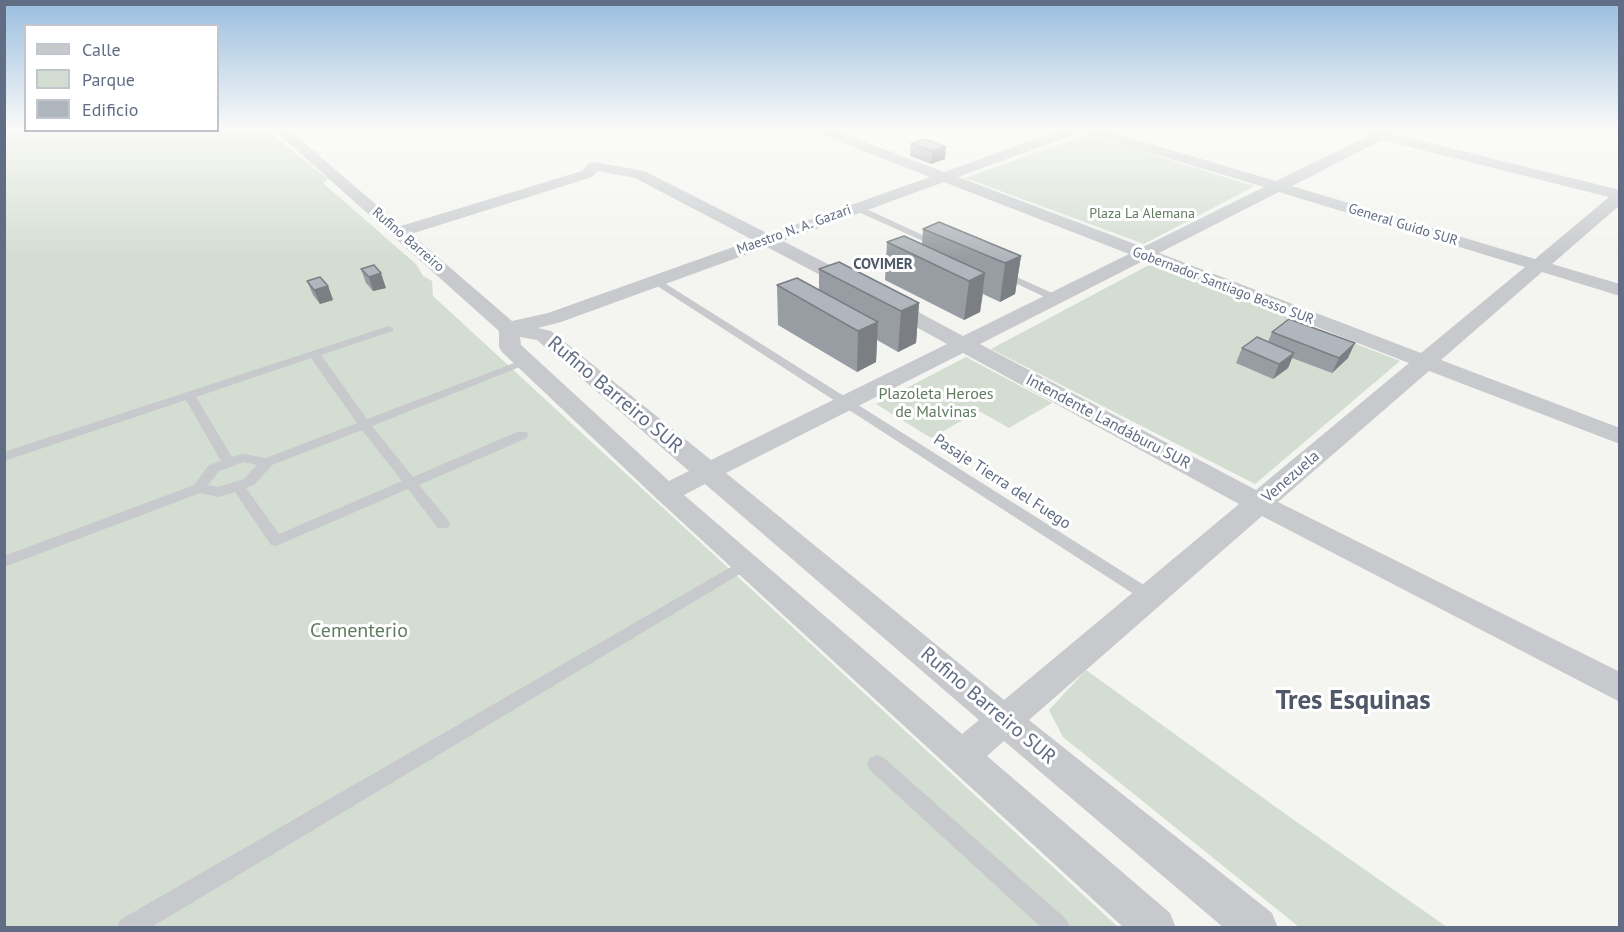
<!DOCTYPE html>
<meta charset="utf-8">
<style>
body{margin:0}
#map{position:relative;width:1624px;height:932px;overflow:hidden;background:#f4f5f0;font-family:"PT Sans",sans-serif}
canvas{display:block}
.frame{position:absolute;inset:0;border:6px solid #616d85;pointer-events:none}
.legend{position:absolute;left:24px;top:24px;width:195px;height:108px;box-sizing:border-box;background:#fff;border:2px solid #c0c5ce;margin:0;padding:8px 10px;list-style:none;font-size:18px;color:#616d85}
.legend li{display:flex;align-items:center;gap:12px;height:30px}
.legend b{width:30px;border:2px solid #c0c5ce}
</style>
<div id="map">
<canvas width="1624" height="932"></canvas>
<div class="frame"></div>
<ul class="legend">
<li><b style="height:8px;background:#c7c9cd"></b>Calle</li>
<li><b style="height:16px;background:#d3ddd1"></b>Parque</li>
<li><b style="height:16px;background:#b0b6bd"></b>Edificio</li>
</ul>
</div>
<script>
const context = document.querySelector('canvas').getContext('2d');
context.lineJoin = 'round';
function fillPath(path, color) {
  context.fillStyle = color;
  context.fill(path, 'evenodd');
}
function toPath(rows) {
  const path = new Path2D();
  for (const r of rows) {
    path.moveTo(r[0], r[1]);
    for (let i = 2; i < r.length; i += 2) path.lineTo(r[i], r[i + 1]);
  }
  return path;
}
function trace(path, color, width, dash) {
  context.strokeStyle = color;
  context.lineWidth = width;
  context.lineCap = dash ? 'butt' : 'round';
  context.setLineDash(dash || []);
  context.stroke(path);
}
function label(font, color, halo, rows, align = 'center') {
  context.font = font + ' "PT Sans",sans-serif';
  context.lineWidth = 6;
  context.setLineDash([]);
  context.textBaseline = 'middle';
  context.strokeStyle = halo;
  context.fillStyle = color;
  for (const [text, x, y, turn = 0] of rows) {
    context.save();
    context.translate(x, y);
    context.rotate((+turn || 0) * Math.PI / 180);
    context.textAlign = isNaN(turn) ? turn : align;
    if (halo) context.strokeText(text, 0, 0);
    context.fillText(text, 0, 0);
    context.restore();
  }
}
const green = toPath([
 [5,128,25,128,26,130,218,130,218,128,264,128,328,179,323,183,416,264,423,276,432,281,433,296,1118,927,5,928],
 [1088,134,1234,180,1255,186,1144,244,965,178],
 [1151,264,1400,361,1255,484,991,349],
 [966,357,1052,403,1009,428,979,411,931,438,876,404],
 [1086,670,1291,818,1447,927,1299,927,1063,737,1049,710]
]);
const service = toPath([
 [854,206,860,206,942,244,934,246,854,210,854,206],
 [1001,270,1059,296,1060,298,1055,301,1051,300,998,275,998,271,1001,270],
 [655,277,1155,592,1157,596,1155,600,1149,602,1143,600,651,282,650,280,655,277],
 [389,326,394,329,393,331,321,355,367,419,522,360,530,360,532,362,372,426,413,477,517,432,527,432,528,435,527,438,419,485,448,520,450,524,448,528,438,528,408,489,276,546,271,545,235,492,219,497,200,493,4,567,4,556,194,485,209,465,221,461,186,400,4,461,4,452,389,326],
 [311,358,357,423,266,458,243,454,232,457,196,397,311,358],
 [362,430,402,481,279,534,246,488,254,485,272,465,362,430],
 [244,462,257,465,244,479,218,487,208,485,219,471,244,462],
 [745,559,750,560,753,564,750,568,150,928,117,928,120,920,745,559],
 [877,755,884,758,1067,920,1070,928,1042,928,870,770,867,764,870,758,877,755]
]);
const minor = toPath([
 [272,128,287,128,401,226,582,171,589,163,594,162,644,171,769,234,930,177,823,135,821,132,823,129,828,128,944,172,1067,128,1096,128,1276,181,1368,136,1346,131,1344,128,1366,128,1379,131,1385,128,1402,128,1393,134,1620,190,1620,205,1552,264,1620,284,1620,296,1542,272,1441,360,1620,428,1620,444,1429,371,1278,502,1620,672,1620,702,1262,516,1029,720,1272,913,1278,928,1224,928,1004,741,987,756,1170,913,1176,928,1124,928,657,499,502,352,499,347,499,331,272,128],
 [1081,132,1264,187,1143,247,958,177,1081,132],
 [1382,140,1609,197,1535,259,1292,186,1382,140],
 [598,171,635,178,753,240,548,313,512,321,411,234,592,177,598,171],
 [944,182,1129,254,963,336,894,299,880,299,877,303,880,307,947,344,711,460,551,331,538,328,561,322,767,247,845,288,859,288,862,284,859,280,783,241,944,182],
 [1279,192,1525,267,1421,353,1159,253,1279,192],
 [1145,260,1409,363,1256,490,980,344,1145,260],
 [520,337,537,340,689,471,669,481,521,345,520,337],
 [963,353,1239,504,1004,700,726,473,963,353],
 [705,484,979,720,962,734,684,495,705,484],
 [1610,128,1620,128,1620,132,1612,131,1610,128]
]);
const wall = toPath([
 [925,139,945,159,931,164,910,156,911,144],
 [923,229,1021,256,1015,294,1000,302,983,294,980,312,964,320,885,280,887,242,922,244],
 [361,269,386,288,373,291,366,283],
 [819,269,919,303,916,343,898,352,877,340,876,362,857,372,778,325,777,285,819,290],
 [307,281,328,286,333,300,320,304,313,295],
 [1272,332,1348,358,1332,373,1292,358,1288,368,1273,379,1236,363,1242,348,1268,342]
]);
const shadedWall = toPath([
 [946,147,945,159,931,164,932,151],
 [1021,256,1015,294,1000,302,1005,263],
 [381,273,386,288,373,291,369,277],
 [985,273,980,312,964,320,969,281],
 [328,286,333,300,320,304,314,290],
 [919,303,916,343,898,352,901,311],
 [878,322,876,362,857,372,858,331],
 [1355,343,1348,358,1332,373,1339,358],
 [1294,353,1288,368,1273,379,1279,364]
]);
const building = toPath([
 [925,139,946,147,932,151,911,144,925,139],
 [939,222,1021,256,1005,263,923,229,939,222],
 [904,236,985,273,969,281,887,242,904,236],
 [839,262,919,303,901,311,819,269,839,262],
 [374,265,381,273,369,277,361,269,374,265],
 [320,277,328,286,314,290,307,281,320,277],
 [797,278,878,322,858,331,777,285,797,278],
 [1289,319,1355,343,1339,358,1272,332,1289,319],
 [1257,337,1294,353,1279,364,1242,348,1257,337]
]);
const farParknames = [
 ["Plaza La Alemana",1142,214]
];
const farStreetnames = [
 ["General Guido SUR",1403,225,17],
 ["Maestro N. A. Gazari",794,230,-20],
 ["Rufino Barreiro",408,240,41],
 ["Gobernador Santiago Besso SUR",1223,286,21]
];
const farNeighbourhoodnames = [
 ["COVIMER",883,265]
];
const parkNames = [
 ["Plazoleta Heroes",936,394],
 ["de Malvinas",936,412]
];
const streetNames = [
 ["Intendente Landáburu SUR",1108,422,28],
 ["Venezuela",1291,477,-41],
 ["Pasaje Tierra del Fuego",1002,482,33]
];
const nearStreetnames = [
 ["Rufino Barreiro SUR",615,395,40],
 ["Rufino Barreiro SUR",988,706,40]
];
const nearParknames = [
 ["Cementerio",359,631]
];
const nearDistrictnames = [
 ["Tres Esquinas",1353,701]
];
fillPath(green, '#d3ddd1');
fillPath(service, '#c7c9cd');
fillPath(minor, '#c7c9cd');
fillPath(wall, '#979da3');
fillPath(shadedWall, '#7b7f84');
fillPath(building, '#b0b6bd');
trace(building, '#7b7f84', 1.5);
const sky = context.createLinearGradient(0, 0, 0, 258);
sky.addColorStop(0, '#99bddf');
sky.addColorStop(0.5, '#fafaf8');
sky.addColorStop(1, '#fafaf800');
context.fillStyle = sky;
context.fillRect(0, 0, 1624, 258);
label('14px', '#607b60', '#fff', farParknames);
label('14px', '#616d85', '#fff', farStreetnames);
label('bold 15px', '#4f5869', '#fff', farNeighbourhoodnames);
label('16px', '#607b60', '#fff', parkNames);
label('16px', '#616d85', '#fff', streetNames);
label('20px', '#616d85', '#fff', nearStreetnames);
label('20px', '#607b60', '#fff', nearParknames);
label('bold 27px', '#4f5869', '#fff', nearDistrictnames);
</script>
